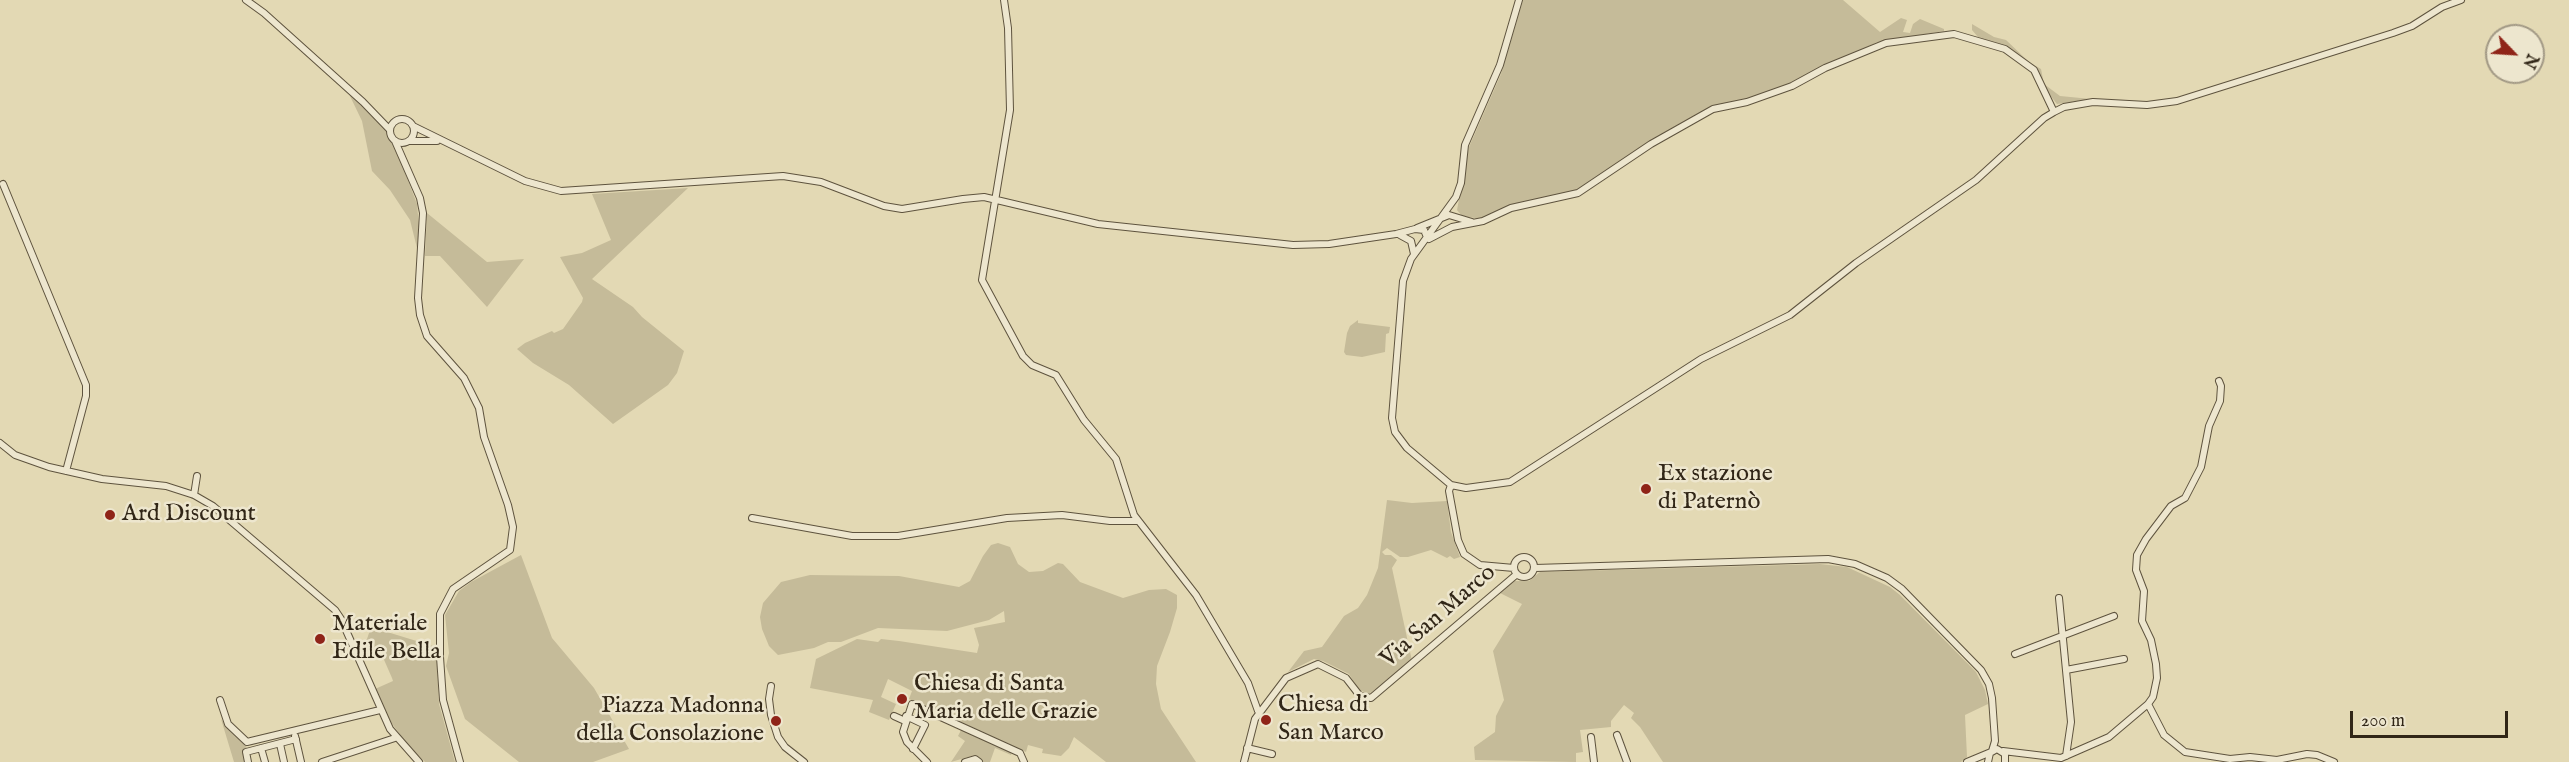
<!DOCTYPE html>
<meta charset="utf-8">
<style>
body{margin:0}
#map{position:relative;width:2569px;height:762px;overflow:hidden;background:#e3d9b4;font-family:"IM FELL English",serif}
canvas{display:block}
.north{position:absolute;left:2485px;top:24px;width:60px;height:60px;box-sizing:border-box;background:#ede6ce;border:2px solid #a29985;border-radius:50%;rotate:115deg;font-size:16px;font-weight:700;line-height:24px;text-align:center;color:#312617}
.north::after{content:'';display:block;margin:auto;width:21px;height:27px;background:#8f2418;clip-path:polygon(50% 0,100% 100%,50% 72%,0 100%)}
.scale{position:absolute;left:2350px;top:711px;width:158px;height:27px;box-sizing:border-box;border:3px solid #312617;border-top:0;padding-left:8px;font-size:18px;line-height:21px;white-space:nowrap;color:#312617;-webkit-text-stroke:4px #ede6ce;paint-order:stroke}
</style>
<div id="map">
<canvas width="2569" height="762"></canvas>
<div class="north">N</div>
<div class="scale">200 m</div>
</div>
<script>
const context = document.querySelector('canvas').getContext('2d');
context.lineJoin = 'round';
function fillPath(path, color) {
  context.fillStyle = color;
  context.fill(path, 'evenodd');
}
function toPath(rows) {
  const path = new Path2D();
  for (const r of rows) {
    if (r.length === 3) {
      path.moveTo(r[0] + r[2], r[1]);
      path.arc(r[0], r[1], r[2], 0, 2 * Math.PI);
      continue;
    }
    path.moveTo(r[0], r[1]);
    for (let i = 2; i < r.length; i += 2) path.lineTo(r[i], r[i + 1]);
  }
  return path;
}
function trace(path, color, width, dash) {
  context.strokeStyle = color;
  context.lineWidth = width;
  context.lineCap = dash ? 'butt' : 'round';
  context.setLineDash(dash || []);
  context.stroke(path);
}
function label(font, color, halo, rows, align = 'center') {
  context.font = font + ' "IM FELL English",serif';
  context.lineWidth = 5;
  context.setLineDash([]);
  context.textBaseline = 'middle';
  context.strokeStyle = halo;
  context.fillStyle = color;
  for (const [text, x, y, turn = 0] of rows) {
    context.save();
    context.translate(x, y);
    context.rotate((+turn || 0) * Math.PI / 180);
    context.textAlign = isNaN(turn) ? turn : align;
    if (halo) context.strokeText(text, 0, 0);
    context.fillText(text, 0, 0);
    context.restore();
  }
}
const green = toPath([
 [1523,0,1843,0,1880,32,1901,18,1907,20,1903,32,1910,33,1913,24,1920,19,1944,29,1944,31,1877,42,1794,83,1746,101,1712,107,1577,191,1481,219,1462,216,1457,210,1469,147,1501,74],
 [1972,24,1994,37,2006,40,2029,62,2041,69,2044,84,2060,96,2091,99,2057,104,2044,88,2036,70,2009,48,1978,37,1972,30],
 [349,94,382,122,399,157,417,204,419,226,417,248,410,220,390,190,372,171,362,121],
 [688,188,592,279,633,307,642,317,684,351,677,373,668,385,613,424,569,385,533,363,517,349,525,343,552,331,554,333,563,329,582,302,583,298,560,257,582,253,611,240,592,194],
 [427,213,487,262,524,259,487,307,440,256,425,256],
 [1358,320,1358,323,1390,327,1389,333,1386,334,1385,352,1362,357,1346,355,1344,352,1347,333,1350,326],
 [1387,500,1412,503,1447,501,1451,532,1460,557,1454,559,1450,556,1447,558,1431,550,1408,557,1400,557,1387,548,1382,552,1385,555,1391,555,1397,560,1392,568,1412,661,1369,694,1359,690,1349,674,1323,661,1314,659,1288,672,1304,651,1322,647,1344,616,1358,608,1367,595,1378,568],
 [998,543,1010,547,1018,564,1029,572,1043,571,1058,563,1063,564,1080,582,1123,598,1149,590,1166,589,1177,595,1177,608,1170,632,1157,666,1156,684,1161,709,1196,762,1106,762,1074,737,1069,748,1061,756,1042,753,1043,749,1028,745,1026,752,909,699,912,691,888,679,881,697,896,704,889,720,869,712,873,700,810,688,816,659,857,639,878,642,881,639,899,641,977,653,979,645,974,628,1005,622,1004,611,989,620,947,631,878,628,841,642,828,642,814,648,778,655,769,646,762,629,760,617,763,603,781,582,810,575,899,576,959,587,970,581,983,556,991,545],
 [521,555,552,638,594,688,629,749,593,762,519,762,465,719,446,666,449,653,445,615,459,591,471,582],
 [1820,564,1847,567,1890,587,1900,595,1976,672,1985,690,1988,704,1965,715,1967,757,1961,762,1663,762,1640,727,1631,718,1634,713,1624,705,1611,721,1611,727,1580,730,1583,752,1576,753,1576,762,1475,760,1474,747,1495,732,1496,716,1504,700,1493,651,1522,604,1500,593,1514,581,1529,581,1540,572],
 [371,627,436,647,439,704,455,762,425,762,407,744,390,721,375,689,393,681,392,678,378,646,361,651,359,646,367,639],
 [221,719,233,734,246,744,247,750,243,751,245,762,234,762],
 [961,730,1012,752,1011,755,995,748,990,762,984,762,975,755,951,762,965,741,958,736]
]);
const minor = toPath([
 [246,0,264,13,363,102,390,130],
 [1004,0,1008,28,1010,110,982,280,1023,356,1032,365,1056,375,1084,420,1116,459,1134,515,1196,595,1248,683,1258,711],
 [1519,0,1500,65,1465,145,1461,183,1456,197,1411,259,1403,281,1392,418,1395,432,1407,448,1451,485,1466,488,1510,482,1701,359,1790,315,1856,263,1976,180,2044,118,2054,112,2064,107,2093,102,2147,105,2177,101,2393,33,2412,26,2442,7,2461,0],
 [402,131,12],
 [413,126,525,181,561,191,783,176,821,182,884,206,902,209,963,199,984,197,1098,224,1293,245,1329,244,1396,234,1415,229,1424,230,1427,237],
 [395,141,420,198,423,213,418,298,420,315,427,336,464,378,479,408,484,437,508,505,513,527,510,550,453,589,440,614,440,657,443,700,460,762],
 [409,141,437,141],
 [3,184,86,385,86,396,66,471],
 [1417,228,1449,215,1472,222],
 [1400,235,1411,241,1414,254],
 [1429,239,1452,227,1483,221,1511,208,1578,193,1651,144,1713,109,1747,102,1792,86,1825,68,1886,43,1954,34,2005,49,2034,70,2054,112],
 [0,443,15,455,49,467,102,479,166,486,194,495,213,506,335,610,341,619,390,729,419,762],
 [1451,485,1449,491,1458,540,1464,554,1480,565,1514,568],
 [194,495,197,476],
 [752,518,852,536,898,536,1007,518,1062,515,1110,521,1138,521],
 [1524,567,10],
 [1535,568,1828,559,1855,564,1887,578,1902,589,1981,670,1989,684,1992,698,1995,741,1992,751],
 [2059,598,2071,722,2066,756],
 [2015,654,2114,616],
 [2066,670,2124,659],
 [771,686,769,699,771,715,778,737,785,747,804,762],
 [220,700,228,724,247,742,380,710],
 [2148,704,2164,735,2185,752,2230,759,2250,757,2277,760,2307,754,2317,755,2334,762],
 [894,716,905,721],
 [906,716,925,725,913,749],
 [1617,735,1627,762],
 [295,736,301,762],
 [1591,737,1594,762],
 [280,744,284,762],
 [261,748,265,762],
 [1247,748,1272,754],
 [2003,751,2061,758,2109,737,2148,704,2153,697,2157,678,2156,664,2151,640,2142,621,2144,591,2136,570,2137,555,2146,539,2171,506,2185,498,2201,467,2209,426,2220,401,2221,386,2219,381],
 [248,762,246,752,296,739],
 [322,762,395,738],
 [927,762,907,742,903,732,912,704,1020,753,1024,762],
 [965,762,975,759,979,762],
 [1244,762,1255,719,1286,678,1318,664,1346,678,1360,696,1371,698,1517,574],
 [1967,762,1991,752],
 [1988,762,1990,753,1997,749,2005,754,2005,762]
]);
const markers = [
 [1646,489,6,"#8f2418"],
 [110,515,6,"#8f2418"],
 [320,639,6,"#8f2418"],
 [902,699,6,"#8f2418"],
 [1266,720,6,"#8f2418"],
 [776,721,6,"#8f2418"]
];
const poiNames = [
 ["Ex stazione",1658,475],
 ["di Paternò",1658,503],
 ["Ard Discount",122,515],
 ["Materiale",332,625],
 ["Edile Bella",332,653],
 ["Chiesa di Santa",914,685],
 ["Maria delle Grazie",914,713],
 ["Chiesa di",1278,706],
 ["San Marco",1278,734],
 ["Piazza Madonna",764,707,"right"],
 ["della Consolazione",764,735,"right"]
];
const streetNames = [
 ["Via San Marco",1439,617,-41]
];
fillPath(green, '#c5bb99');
trace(minor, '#5e533e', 8);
trace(minor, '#ede6ce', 6);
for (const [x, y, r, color] of markers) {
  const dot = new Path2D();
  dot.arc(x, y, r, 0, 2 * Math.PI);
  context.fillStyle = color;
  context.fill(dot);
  trace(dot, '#ede6ce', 2);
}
label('24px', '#312617', '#ede6ce', poiNames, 'left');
label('24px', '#312617', '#ede6ce', streetNames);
</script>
